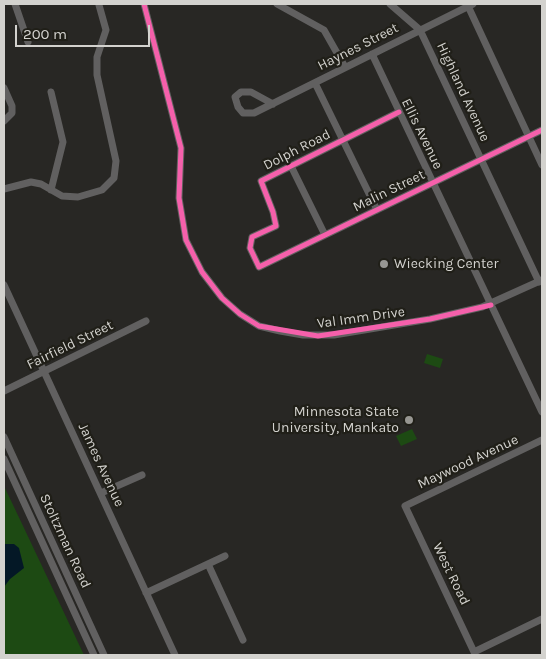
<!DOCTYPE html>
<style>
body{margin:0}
#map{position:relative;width:546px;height:659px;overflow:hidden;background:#282724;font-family:Karla,sans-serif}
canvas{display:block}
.frame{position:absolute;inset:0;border:5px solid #d3d2ce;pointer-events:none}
.scale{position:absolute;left:15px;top:25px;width:135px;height:22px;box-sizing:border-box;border:2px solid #d3d2ce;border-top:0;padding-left:6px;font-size:15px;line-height:18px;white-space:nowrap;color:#d3d2ce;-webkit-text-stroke:4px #201f18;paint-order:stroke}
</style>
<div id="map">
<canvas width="546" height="659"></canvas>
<div class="frame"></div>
<div class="scale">200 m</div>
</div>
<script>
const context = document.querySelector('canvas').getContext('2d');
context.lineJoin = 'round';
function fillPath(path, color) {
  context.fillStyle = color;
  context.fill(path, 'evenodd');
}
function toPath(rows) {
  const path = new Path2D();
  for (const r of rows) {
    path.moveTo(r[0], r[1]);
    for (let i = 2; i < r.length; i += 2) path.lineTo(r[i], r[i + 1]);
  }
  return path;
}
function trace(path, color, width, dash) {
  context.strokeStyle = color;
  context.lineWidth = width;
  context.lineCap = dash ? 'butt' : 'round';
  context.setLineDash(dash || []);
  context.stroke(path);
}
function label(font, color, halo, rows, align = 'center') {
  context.font = font + ' Karla,sans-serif';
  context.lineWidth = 4.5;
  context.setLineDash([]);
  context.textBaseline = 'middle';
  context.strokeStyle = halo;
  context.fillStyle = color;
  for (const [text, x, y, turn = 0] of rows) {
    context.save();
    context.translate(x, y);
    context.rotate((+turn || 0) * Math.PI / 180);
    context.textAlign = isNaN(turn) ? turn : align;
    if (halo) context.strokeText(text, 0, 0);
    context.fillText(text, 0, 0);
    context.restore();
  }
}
const green = toPath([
 [427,354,443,359,440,368,424,363],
 [412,429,417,439,401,446,396,436],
 [4,486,24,528,84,655,4,655]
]);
const water = toPath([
 [4,544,14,544,19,548,24,568,10,579,4,587]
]);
const minor = toPath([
 [15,4,28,42],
 [144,4,181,148,179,198,186,240,202,272,222,298,240,314,259,326,280,331,303,335,334,335,430,319,482,307,542,280],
 [277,4,324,30,345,67],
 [390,4,420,30,539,282],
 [468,6,542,165],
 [372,54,542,412],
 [315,83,377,210],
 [4,88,12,106,12,113,4,121],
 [51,92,63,142,51,190],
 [273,104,251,92,241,92,235,97,238,107,243,113,254,113,473,4],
 [399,112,261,181,273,212,276,226,252,237,250,248,259,267,542,130],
 [291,166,325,235],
 [4,189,31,182,41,184,62,196,78,197,102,190,114,178,116,161,97,75,97,57,106,30,99,5],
 [4,285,175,655],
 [4,391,146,321],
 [4,437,104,655],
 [542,440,405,506,474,652,542,619],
 [4,459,94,655],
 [101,493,142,475],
 [208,564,243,640],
 [146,593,225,556]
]);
const cycleway = toPath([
 [144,4,181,148,179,198,186,240,202,272,222,298,240,314,259,326,318,336,430,319,491,305],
 [399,112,261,181,273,212,276,226,252,237,250,248,259,267,542,130]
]);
const markers = [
 [384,264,5,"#979692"],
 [409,420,5,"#979692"]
];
const streetNames = [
 ["Haynes Street",358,47,-27],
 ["Highland Avenue",463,92,65],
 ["Ellis Avenue",422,134,64],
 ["Dolph Road",297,150,-27],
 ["Malin Street",389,191,-26],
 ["Val Imm Drive",361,318,-8],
 ["Fairfield Street",70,345,-26],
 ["Maywood Avenue",468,462,-25],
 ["James Avenue",101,465,65],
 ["Stoltzman Road",65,541,65],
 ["West Road",451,574,64]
];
const poiNames = [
 ["Wiecking Center",394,264],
 ["Minnesota State",399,412,"right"],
 ["University, Mankato",399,428,"right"]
];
fillPath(green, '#1d4a13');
fillPath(water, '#041826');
trace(minor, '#616060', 7);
trace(cycleway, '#f560ab', 5);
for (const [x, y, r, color] of markers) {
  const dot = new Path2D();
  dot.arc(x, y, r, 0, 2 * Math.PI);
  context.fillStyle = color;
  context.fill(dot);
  trace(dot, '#201f18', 2);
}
label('14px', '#d3d2ce', '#201f18', streetNames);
label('14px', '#d3d2ce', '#201f18', poiNames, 'left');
</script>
